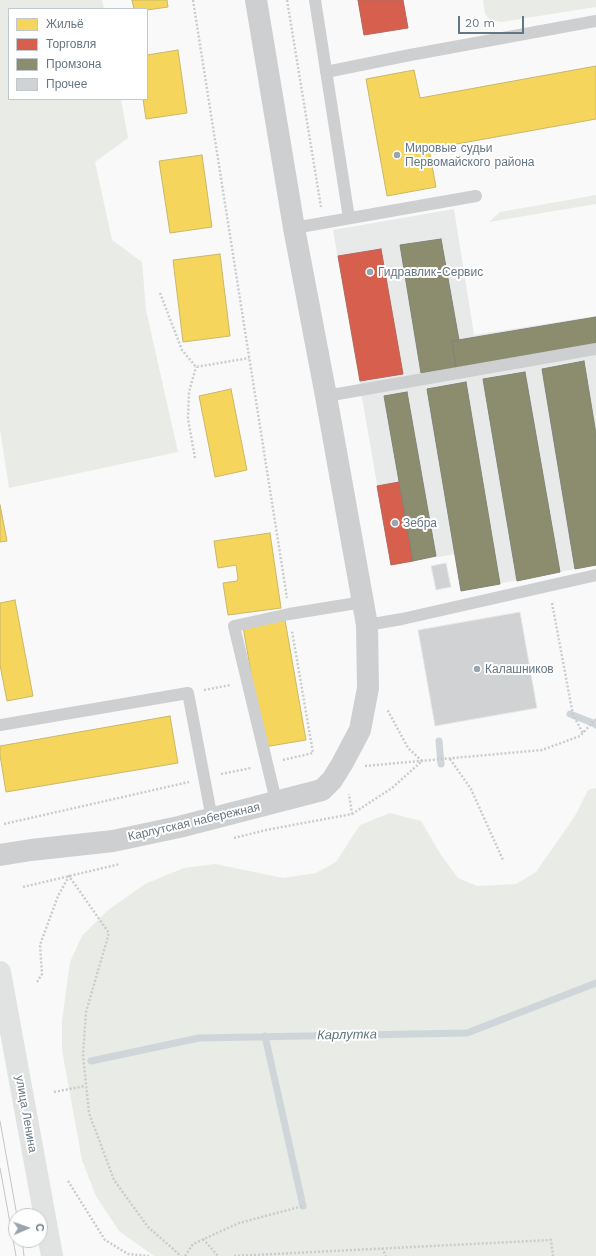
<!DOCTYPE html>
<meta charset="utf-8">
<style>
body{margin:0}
#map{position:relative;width:596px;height:1256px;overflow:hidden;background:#f9f9f9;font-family:"Work Sans",sans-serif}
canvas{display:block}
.legend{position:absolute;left:8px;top:8px;width:140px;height:92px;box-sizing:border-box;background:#fff;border:1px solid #c1c8cd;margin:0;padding:5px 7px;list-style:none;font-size:12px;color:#657683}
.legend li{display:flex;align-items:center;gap:8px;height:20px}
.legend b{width:20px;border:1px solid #c1c8cd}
.north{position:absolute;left:8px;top:1208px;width:40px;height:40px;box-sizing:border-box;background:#fff;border:1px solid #c1c8cd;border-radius:50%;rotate:88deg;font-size:11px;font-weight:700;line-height:16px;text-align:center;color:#657683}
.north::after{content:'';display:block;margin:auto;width:14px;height:18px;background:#99a4ac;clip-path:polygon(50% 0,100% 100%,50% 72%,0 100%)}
.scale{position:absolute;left:458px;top:16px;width:66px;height:18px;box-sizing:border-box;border:2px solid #657683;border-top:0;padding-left:5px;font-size:12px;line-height:14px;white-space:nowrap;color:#657683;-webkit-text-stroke:3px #fff;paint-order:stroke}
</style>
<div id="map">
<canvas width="596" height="1256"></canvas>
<ul class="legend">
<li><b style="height:11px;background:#f6d55c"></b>Жильё</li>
<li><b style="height:11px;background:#d6604d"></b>Торговля</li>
<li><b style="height:11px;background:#8c8c6e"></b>Промзона</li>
<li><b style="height:11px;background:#d0d2d3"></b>Прочее</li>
</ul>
<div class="north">С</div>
<div class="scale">20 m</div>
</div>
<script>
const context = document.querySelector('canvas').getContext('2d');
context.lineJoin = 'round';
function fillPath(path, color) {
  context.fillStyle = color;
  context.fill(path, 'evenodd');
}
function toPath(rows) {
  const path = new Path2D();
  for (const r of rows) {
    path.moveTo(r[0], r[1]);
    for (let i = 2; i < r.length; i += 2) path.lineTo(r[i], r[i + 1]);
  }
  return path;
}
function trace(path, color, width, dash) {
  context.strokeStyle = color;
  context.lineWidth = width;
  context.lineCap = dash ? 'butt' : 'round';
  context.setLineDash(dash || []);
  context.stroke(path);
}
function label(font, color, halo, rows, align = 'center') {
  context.font = font + ' "Work Sans",sans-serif';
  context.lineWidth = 4;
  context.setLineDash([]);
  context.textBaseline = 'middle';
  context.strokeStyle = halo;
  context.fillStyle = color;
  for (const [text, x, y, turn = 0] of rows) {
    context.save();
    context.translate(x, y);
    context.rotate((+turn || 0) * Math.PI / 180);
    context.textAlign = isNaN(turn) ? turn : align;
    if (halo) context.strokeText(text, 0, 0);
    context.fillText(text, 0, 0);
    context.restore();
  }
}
const built = toPath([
 [454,209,474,335,596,316,596,565,461,591,455,554,391,565,333,230]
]);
const green = toPath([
 [0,0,102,0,104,9,9,9,9,99,121,99,128,138,95,162,112,240,142,262,146,310,178,452,9,488,0,429],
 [483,0,596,0,596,7,501,22,490,20,485,14],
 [596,195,596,204,489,222,500,212],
 [596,788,596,1256,154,1256,119,1231,96,1196,82,1160,62,1050,62,1021,70,962,82,936,107,911,145,884,184,868,215,864,283,878,316,873,336,862,360,825,390,813,421,821,441,855,458,878,477,886,516,884,536,872,575,816,588,790]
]);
const homes = toPath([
 [132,0,167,0,168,7,147,10,147,9,134,9,132,0],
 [178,50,187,113,146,119,143,99,147,99,147,55,178,50],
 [596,66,596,119,429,149,436,187,387,196,366,79,414,70,420,98,596,66],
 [202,155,212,227,170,233,159,161,202,155],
 [220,254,230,336,183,342,173,260,220,254],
 [231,389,247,470,215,477,199,396,231,389],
 [0,505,7,541,0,542,0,505],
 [270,533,281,608,228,615,223,583,237,581,238,578,236,565,218,568,214,541,270,533],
 [15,600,33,696,7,701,0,665,0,603,15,600],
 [285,620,306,740,264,747,243,627,285,620],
 [170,716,178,763,6,792,0,755,0,746,170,716]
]);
const shops = toPath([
 [358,0,403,0,408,28,364,35,358,0],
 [381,249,403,374,360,381,338,256,381,249],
 [399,482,413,561,391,565,377,486,399,482]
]);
const industry = toPath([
 [441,239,459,340,452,341,456,368,421,373,400,245,441,239],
 [596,317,596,344,456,368,452,341,596,317],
 [584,361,596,434,596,565,575,569,542,369,584,361],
 [525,372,560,572,517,581,483,379,525,372],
 [466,382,500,584,461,591,427,389,466,382],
 [407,392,436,556,413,561,384,396,407,392]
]);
const stream = toPath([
 [570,714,593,723,596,725],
 [439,741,441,764],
 [265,1036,303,1206],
 [91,1061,199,1038,467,1033,596,983]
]);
const building = toPath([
 [446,563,451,587,436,590,431,566,446,563],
 [520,612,537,708,435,726,418,630,520,612]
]);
const path = toPath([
 [193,0,287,598],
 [287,0,321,207],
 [160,293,182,350,196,367,249,358],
 [195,458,188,419,189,392,196,367],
 [552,603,573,715,583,733],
 [204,690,231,685],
 [450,759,471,789,503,860],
 [283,760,313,753,292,631],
 [365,766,542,750,580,736,596,719],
 [221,774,251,768],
 [352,814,392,788,422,761,408,748,387,709],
 [4,824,189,782],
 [234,838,266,830,352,814,349,794],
 [23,887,120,864],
 [37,982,42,974,40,945,58,896,69,876,109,933,86,1012,83,1055,89,1113,114,1180,148,1227,181,1256],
 [54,1092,85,1086],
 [68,1181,105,1240,128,1254,149,1256],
 [203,1239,218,1256],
 [382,1248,386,1256],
 [185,1256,193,1244,239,1223,303,1206],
 [234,1256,551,1240,553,1256]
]);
const lane = toPath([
 [315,0,349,218],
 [326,72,410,55,596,21],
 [294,228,476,196],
 [326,396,596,349],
 [367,625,402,619,596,575],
 [0,725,188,693,212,819],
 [276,801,234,626,289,614,363,602]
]);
const street = toPath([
 [0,855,31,850,113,841,179,827,322,790,332,780,342,764,360,730,368,688,367,625,326,396,294,228,256,0]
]);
const primary = toPath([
 [0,972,52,1256]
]);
const tram = toPath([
 [0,1121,17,1216],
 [0,1168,16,1256],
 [22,1240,24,1256]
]);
const markers = [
 [397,155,4,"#99a4ac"],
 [370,272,4,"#99a4ac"],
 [395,523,4,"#99a4ac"],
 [477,669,4,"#99a4ac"]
];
const poiNames = [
 ["Мировые судьи",405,148],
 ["Первомайского района",405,162],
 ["Гидравлик-Сервис",378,272],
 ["Зебра",403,523],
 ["Калашников",485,669]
];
const streetNames = [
 ["Карлутская набережная",194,822,-13],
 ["улица Ленина",26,1114,80]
];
const waterNames = [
 ["Карлутка",347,1035,-1]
];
fillPath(built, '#e8e9e9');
fillPath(green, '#e8ebe6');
fillPath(homes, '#f6d55c');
trace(homes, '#cab868', 1);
fillPath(shops, '#d6604d');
trace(shops, '#b4675d', 1);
fillPath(industry, '#8c8c6e');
trace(industry, '#808574', 1);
trace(stream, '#ced6d9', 7);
fillPath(building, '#d0d2d3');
trace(building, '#e8e8e8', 1);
trace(path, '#cbcccd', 2.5, [2, 2]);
trace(lane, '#cecfd0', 12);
trace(street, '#cecfd0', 22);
trace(primary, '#e1e2e2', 22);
trace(tram, '#c3c5c6', 1);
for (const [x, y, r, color] of markers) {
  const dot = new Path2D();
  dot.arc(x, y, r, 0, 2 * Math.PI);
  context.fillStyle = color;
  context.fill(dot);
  trace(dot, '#fff', 1.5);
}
label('12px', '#657683', '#fff', poiNames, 'left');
label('12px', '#657683', '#fff', streetNames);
label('italic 13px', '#60757c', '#fff', waterNames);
</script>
